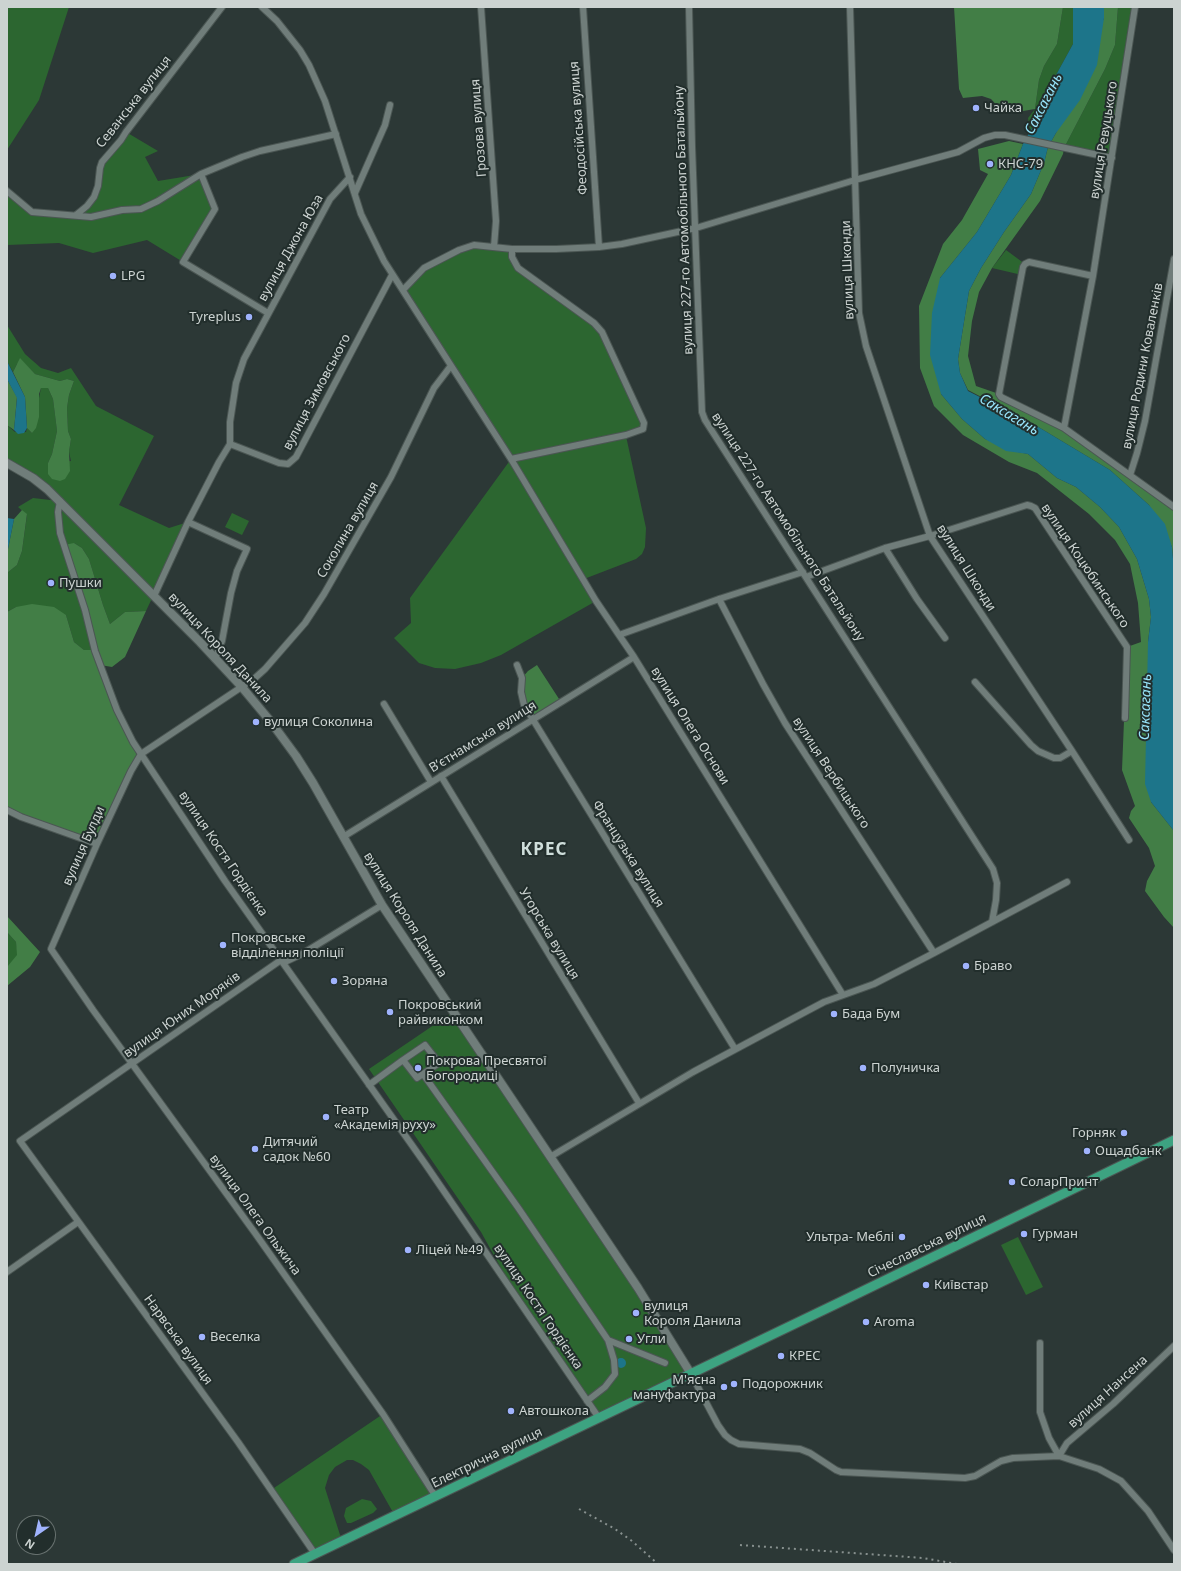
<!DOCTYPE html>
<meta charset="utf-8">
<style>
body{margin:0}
#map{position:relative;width:1181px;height:1571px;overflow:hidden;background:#2c3836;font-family:"Noto Sans",sans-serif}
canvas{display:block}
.frame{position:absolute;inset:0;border:8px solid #ccd3d1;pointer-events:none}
.north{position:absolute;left:16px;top:1515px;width:40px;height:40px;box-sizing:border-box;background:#222e2c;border:1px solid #66706e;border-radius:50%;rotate:214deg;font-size:11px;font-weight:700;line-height:16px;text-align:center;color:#ccd3d1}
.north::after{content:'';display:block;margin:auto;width:14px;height:18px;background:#a0b3fd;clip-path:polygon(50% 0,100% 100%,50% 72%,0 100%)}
</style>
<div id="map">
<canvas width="1181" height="1571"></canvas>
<div class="frame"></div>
<div class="north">N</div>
</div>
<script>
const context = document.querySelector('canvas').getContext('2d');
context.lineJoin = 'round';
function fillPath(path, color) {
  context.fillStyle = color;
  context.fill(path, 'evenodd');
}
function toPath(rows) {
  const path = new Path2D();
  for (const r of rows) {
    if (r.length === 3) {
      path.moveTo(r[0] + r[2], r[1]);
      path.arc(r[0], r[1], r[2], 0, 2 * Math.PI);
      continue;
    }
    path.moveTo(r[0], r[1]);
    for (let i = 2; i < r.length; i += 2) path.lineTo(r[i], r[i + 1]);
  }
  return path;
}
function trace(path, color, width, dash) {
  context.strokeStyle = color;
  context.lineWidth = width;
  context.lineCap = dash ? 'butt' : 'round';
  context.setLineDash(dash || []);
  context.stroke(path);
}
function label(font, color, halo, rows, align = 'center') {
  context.font = font + ' "Noto Sans",sans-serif';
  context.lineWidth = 4;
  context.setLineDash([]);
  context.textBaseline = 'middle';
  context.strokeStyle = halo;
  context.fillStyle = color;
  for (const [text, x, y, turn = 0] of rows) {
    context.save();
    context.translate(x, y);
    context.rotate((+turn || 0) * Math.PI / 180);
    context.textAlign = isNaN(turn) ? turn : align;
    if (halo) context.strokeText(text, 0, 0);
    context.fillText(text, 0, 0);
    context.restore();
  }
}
const green = toPath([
 [7,7,69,7,39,100,7,150],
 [1063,7,1073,7,1073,44,1056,75,1043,108,1030,131,1028,118,1035,109,1039,80,1044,66,1057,44],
 [1118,7,1135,7,1112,158,1064,148,1105,69,1115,45],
 [126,132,158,151,145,157,158,181,201,174,215,209,183,262,147,240,93,253,59,243,7,245,7,191,28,209,76,215,94,197,100,168],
 [474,245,512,249,515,264,602,332,644,423,643,429,626,436,646,528,645,547,642,554,636,559,584,579,596,601,501,655,481,663,455,669,435,668,419,663,394,638,411,623,410,598,511,459,403,290,424,268],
 [1006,250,1025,264,1022,275,992,268],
 [7,325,25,354,41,368,58,373,71,368,96,406,154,436,119,505,169,528,188,522,146,611,125,612,110,624,103,605,89,559,82,548,74,543,95,651,84,650,74,642,66,615,16,607,7,612,7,573,17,565,22,551,27,515,18,507,33,498,59,501,7,463,7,425,15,432,26,432,27,428,32,433,41,388,48,388,53,399,57,431,52,454,48,463,71,461,69,452,71,439,68,431,67,408,69,395,74,381,67,379,60,381,35,374,23,362,17,364,13,372,7,361],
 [232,513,249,521,242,535,225,527],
 [7,932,16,942,18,956,7,967],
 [453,1012,691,1374,599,1418,521,1304,481,1232,369,1069],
 [1018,1237,1043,1287,1026,1295,1001,1245],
 [383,1414,436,1497,395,1516,369,1470,361,1464,353,1460,347,1460,335,1467,329,1475,325,1488,342,1541,315,1554,271,1490],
 [362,1499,371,1501,377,1509,373,1513,351,1523,347,1523,344,1516,346,1508]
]);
const forest = toPath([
 [954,7,1063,7,1057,44,1044,66,1039,80,1035,109,1011,113,1001,110,991,99,982,96,963,98,959,89],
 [1104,7,1118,7,1115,45,1105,69,1064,148,1063,154,1040,201,992,268,979,292,972,321,968,356,976,386,999,394,1064,428,1174,507,1174,570,1172,547,1149,505,1110,470,1035,425,968,390,960,373,958,359,969,291,981,268,1004,232,1031,194,1044,163,1048,147,1056,133,1104,18],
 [1009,141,1023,144,1011,175,977,232,940,278,941,394,962,419,985,439,1018,452,1028,454,1057,478,1076,487,1100,507,1119,527,1137,559,1149,599,1151,617,1148,642,1151,802,1174,831,1174,928,1164,917,1145,891,1147,881,1155,866,1149,848,1129,818,1131,811,1135,806,1122,770,1127,647,1141,642,1138,603,1130,564,1115,540,1089,514,1037,473,1009,462,963,435,934,406,920,368,919,306,943,244,962,220,988,174,980,170,978,149],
 [20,358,35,374,60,381,67,379,74,381,69,395,67,408,68,431,71,439,69,452,70,471,65,479,60,481,52,479,48,474,48,463,52,454,57,431,53,399,48,388,41,388,39,394,39,417,36,428,32,433,27,428,25,397,13,372],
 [7,379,17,397,14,430,7,425],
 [22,510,27,514,22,551,17,565,7,573,7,554,14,519],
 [74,543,82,548,89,559,103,605,110,624,125,612,146,611,125,657,112,667,100,665,117,710,141,754,97,844,7,810,7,612,16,607,32,604,54,607,66,615,74,642,84,650,95,650,64,545],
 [537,665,561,702,533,719,524,705,522,678,528,671],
 [7,916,40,952,30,967,7,986,7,967,17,955,16,942,7,932]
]);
const water = toPath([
 [1073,7,1104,7,1104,18,1097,65,1080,100,1056,133,1048,147,1044,163,1031,194,1004,232,981,268,969,291,958,359,960,373,968,391,1035,425,1110,470,1149,505,1165,524,1172,547,1174,570,1174,831,1151,802,1145,784,1148,642,1151,617,1149,599,1137,559,1119,527,1100,507,1076,487,1057,478,1028,454,1006,451,985,439,962,419,941,394,930,355,932,313,940,278,977,232,1011,175,1023,144,1043,108,1056,75,1073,44],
 [7,361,25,397,27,428,24,433,18,434,14,430,17,398,7,379],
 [7,518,14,519,7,554],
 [621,1363,5]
]);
const street = toPath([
 [262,7,277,21,300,50,309,65,325,101,361,214,384,261,511,459,596,601,619,635],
 [481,7,496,221,494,247],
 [583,7,599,247],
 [689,7,692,146,702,412,705,420,993,869,997,883,996,900,992,922],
 [850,7,859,313,866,346,871,361,930,536,1072,751,1129,840],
 [201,174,215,209,183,262,268,313],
 [7,191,32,212,91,217,122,210,141,209,158,201,201,174,242,157,260,151,336,134],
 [355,193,385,125,390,105],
 [76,215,87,206,94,197,98,186,100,168,102,162,121,140,126,132,222,7],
 [1093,276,1029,262,1025,264,1023,267,999,394,1001,397,1064,428,1174,507],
 [403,290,424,268,459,250,474,245,512,249,556,249,599,247,622,244,696,228,855,180,958,152,984,138,995,135,1005,135,1112,158],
 [1064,428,1093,276,1135,7],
 [230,444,279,463,288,464,296,457,392,275],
 [511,459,626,435,643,429,644,423,602,332,594,323,518,268,512,257,512,249],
 [1130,475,1137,453,1145,421,1174,259],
 [60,501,58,512,60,533,85,610,95,651,117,710,133,742,225,881,426,1165,599,1418],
 [188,522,247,549,237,571,231,593,222,641,215,659],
 [885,548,917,599,945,638],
 [803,572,719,599,619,635,634,657,843,995],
 [806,577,885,548,930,536,1027,505,1031,506,1035,508,1127,647,1125,718],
 [154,596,188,522,219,462,230,444,230,422,236,383,244,359,330,199,350,177],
 [719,599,763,684,785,723,934,953],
 [517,665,522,678,521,692,524,705,735,1049],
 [975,682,1031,745,1038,751,1054,758,1060,758,1072,751],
 [384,704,431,782],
 [441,776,639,1103],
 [7,810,21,817,97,844],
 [343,837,634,657],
 [403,1060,425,1045,439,1063,423,1074],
 [369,1085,403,1060,417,1078,423,1074,519,1209,608,1340,665,1363],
 [550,1157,693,1072,807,1011,824,1002,874,984,934,953,1067,882],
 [7,1272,78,1222],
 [1040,1343,1040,1412,1049,1438,1059,1456],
 [691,1374,718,1425,725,1435,731,1440,739,1444,800,1449,810,1453,836,1470,841,1472,965,1478,975,1476,1001,1461,1013,1458,1059,1456,1099,1469,1121,1481,1148,1511,1174,1550],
 [587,1401,605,1387,615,1374,614,1360,608,1340],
 [1059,1456,1067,1443,1113,1404,1174,1346],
 [436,1497,383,1414,255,1233,93,1010,51,949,97,844,131,771,141,754,255,678,265,669,305,623,324,594,391,477,434,388,450,367],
 [315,1554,238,1442,20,1141,281,960,287,961,302,954,382,905]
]);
const secondary = toPath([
 [7,463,33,478,47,489,200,642,241,686,271,722,296,756,313,783,382,905,638,1288,691,1374]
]);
const primary = toPath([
 [294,1564,834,1305,1174,1140]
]);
const rail = toPath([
 [579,1509,615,1529,632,1541,658,1564],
 [740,1545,923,1558,957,1564]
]);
const markers = [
 [976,108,4,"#a0b3fd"],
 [990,164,4,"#a0b3fd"],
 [113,276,4,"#a0b3fd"],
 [249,317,4,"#a0b3fd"],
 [51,583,4,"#a0b3fd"],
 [256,722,4,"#a0b3fd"],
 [223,945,4,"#a0b3fd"],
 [966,966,4,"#a0b3fd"],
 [334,981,4,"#a0b3fd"],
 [390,1012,4,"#a0b3fd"],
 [834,1014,4,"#a0b3fd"],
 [418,1068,4,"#a0b3fd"],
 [863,1068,4,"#a0b3fd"],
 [326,1117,4,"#a0b3fd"],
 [1124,1133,4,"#a0b3fd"],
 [255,1149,4,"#a0b3fd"],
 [1087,1151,4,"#a0b3fd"],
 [1012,1182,4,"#a0b3fd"],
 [1024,1234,4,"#a0b3fd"],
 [902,1237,4,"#a0b3fd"],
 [408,1250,4,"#a0b3fd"],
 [926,1285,4,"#a0b3fd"],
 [636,1313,4,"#a0b3fd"],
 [866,1322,4,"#a0b3fd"],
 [202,1337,4,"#a0b3fd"],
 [629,1339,4,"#a0b3fd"],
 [781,1356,4,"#a0b3fd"],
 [734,1384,4,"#a0b3fd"],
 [724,1387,4,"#a0b3fd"],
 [511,1411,4,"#a0b3fd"]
];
const streetNames = [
 ["Севанська вулиця",134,102,-52],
 ["Грозова вулиця",479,128,-94],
 ["Феодосійська вулиця",579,128,-94],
 ["вулиця Ревуцького",1104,140,-81],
 ["вулиця 227-го Автомобільного Батальйону",684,220,-92],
 ["вулиця Джона Юза",291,248,-61],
 ["вулиця Шконди",848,270,-92],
 ["вулиця Родини Коваленків",1143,366,-79],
 ["вулиця Зимовського",317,392,-62],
 ["вулиця 227-го Автомобільного Батальйону",788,527,57],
 ["Соколина вулиця",348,530,-60],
 ["вулиця Коцюбинського",1085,566,56],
 ["вулиця Шконди",966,568,58],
 ["вулиця Короля Данила",220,648,47],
 ["вулиця Олега Основи",690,726,58],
 ["Вʼєтнамська вулиця",483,737,-32],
 ["вулиця Вербицького",831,773,57],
 ["вулиця Булди",84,846,-66],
 ["вулиця Костя Гордієнка",223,854,56],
 ["Французька вулиця",628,854,58],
 ["вулиця Короля Данила",405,915,58],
 ["Угорська вулиця",549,934,59],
 ["вулиця Юних Моряків",182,1015,-35],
 ["вулиця Олега Ольжича",255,1215,54],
 ["Січеславська вулиця",927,1246,-26],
 ["вулиця Костя Гордієнка",538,1307,56],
 ["Нарвська вулиця",178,1340,54],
 ["вулиця Нансена",1108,1392,-42],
 ["Електрична вулиця",487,1458,-26]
];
const poiNames = [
 ["Чайка",984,108],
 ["КНС-79",998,164],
 ["LPG",121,276],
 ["Tyreplus",241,317,"right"],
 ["Пушки",59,583],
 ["вулиця Соколина",264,722],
 ["Покровське",231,938],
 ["відділення поліції",231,953],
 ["Браво",974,966],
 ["Зоряна",342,981],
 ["Покровський",398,1005],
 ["райвиконком",398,1020],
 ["Бада Бум",842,1014],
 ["Покрова Пресвятої",426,1061],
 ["Богородиці",426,1076],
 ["Полуничка",871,1068],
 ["Театр",334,1110],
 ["«Академія руху»",334,1125],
 ["Горняк",1116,1133,"right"],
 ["Дитячий",263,1142],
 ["садок №60",263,1157],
 ["Ощадбанк",1095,1151],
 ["СоларПринт",1020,1182],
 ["Гурман",1032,1234],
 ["Ультра- Меблі",894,1237,"right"],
 ["Ліцей №49",416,1250],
 ["Київстар",934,1285],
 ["вулиця",644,1306],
 ["Короля Данила",644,1321],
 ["Aroma",874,1322],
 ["Веселка",210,1337],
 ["Угли",637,1339],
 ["КРЕС",789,1356],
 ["М'ясна",716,1380,"right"],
 ["мануфактура",716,1395,"right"],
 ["Подорожник",742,1384],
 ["Автошкола",519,1411]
];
const waterNames = [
 ["Саксагань",1044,104,-63],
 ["Саксагань",1009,415,31],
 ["Саксагань",1146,707,-88]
];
const districtNames = [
 ["КРЕС",544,850]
];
fillPath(green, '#2c6630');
fillPath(forest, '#427e46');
fillPath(water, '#1d758a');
trace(street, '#4b5653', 8);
trace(secondary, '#4b5653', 10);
trace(primary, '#4b5653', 11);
trace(street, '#707d7a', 6);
trace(secondary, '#707d7a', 8);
trace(primary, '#3da381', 9);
trace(rail, '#87908e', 2, [2, 4]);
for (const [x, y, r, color] of markers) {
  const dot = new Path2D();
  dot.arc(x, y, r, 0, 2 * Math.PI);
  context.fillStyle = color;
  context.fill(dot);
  trace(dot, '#222e2c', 1.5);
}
label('13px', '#ccd3d1', '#222e2c', streetNames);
label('13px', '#ccd3d1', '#222e2c', poiNames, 'left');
label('italic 14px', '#98e5fb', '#222e2c', waterNames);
context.letterSpacing = '1px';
label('bold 17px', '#ceddda', '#222e2c', districtNames);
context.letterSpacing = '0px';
</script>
